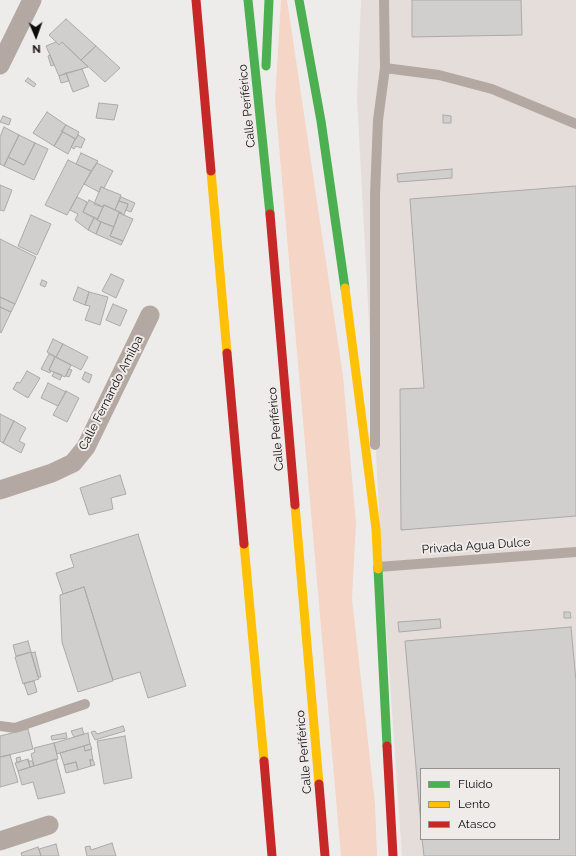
<!DOCTYPE html>
<meta charset="utf-8">
<style>
body{margin:0}
#map{position:relative;width:576px;height:856px;overflow:hidden;background:#eeecea;font-family:Raleway,sans-serif}
canvas{display:block}
.legend{position:absolute;left:420px;top:768px;width:140px;height:72px;box-sizing:border-box;background:#efebe9;border:1px solid #959190;margin:0;padding:5px 7px;list-style:none;font-size:12px;color:#0d0b0b}
.legend li{display:flex;align-items:center;gap:8px;height:20px}
.legend b{width:20px;border:1px solid #959190}
.north{position:absolute;left:16px;top:16px;width:40px;height:40px;-webkit-text-stroke:3px #efebe9;paint-order:stroke;rotate:178deg;font-size:11px;font-weight:700;line-height:16px;text-align:center;color:#0d0b0b}
.north::after{content:'';display:block;margin:auto;width:14px;height:18px;background:#0d0b0b;clip-path:polygon(50% 0,100% 100%,50% 72%,0 100%)}
</style>
<div id="map">
<canvas width="576" height="856"></canvas>
<ul class="legend">
<li><b style="height:5px;background:#4caf50"></b>Fluido</li>
<li><b style="height:5px;background:#ffc107"></b>Lento</li>
<li><b style="height:5px;background:#c62828"></b>Atasco</li>
</ul>
<div class="north">N</div>
</div>
<script>
const context = document.querySelector('canvas').getContext('2d');
context.lineJoin = 'round';
function fillPath(path, color) {
  context.fillStyle = color;
  context.fill(path, 'evenodd');
}
function toPath(rows) {
  const path = new Path2D();
  for (const r of rows) {
    path.moveTo(r[0], r[1]);
    for (let i = 2; i < r.length; i += 2) path.lineTo(r[i], r[i + 1]);
  }
  return path;
}
function trace(path, color, width, dash) {
  context.strokeStyle = color;
  context.lineWidth = width;
  context.lineCap = dash ? 'butt' : 'round';
  context.setLineDash(dash || []);
  context.stroke(path);
}
function label(font, color, halo, rows, align = 'center') {
  context.font = font + ' Raleway,sans-serif';
  context.lineWidth = 4;
  context.setLineDash([]);
  context.textBaseline = 'middle';
  context.strokeStyle = halo;
  context.fillStyle = color;
  for (const [text, x, y, turn = 0] of rows) {
    context.save();
    context.translate(x, y);
    context.rotate((+turn || 0) * Math.PI / 180);
    context.textAlign = isNaN(turn) ? turn : align;
    if (halo) context.strokeText(text, 0, 0);
    context.fillText(text, 0, 0);
    context.restore();
  }
}
const built = toPath([
 [361,0,576,0,576,856,402,856,382,566,357,98],
 [421,769,559,769,559,839,421,839]
]);
const green = toPath([
 [281,0,287,0,343,376,356,523,352,599,375,804,377,856,341,856,275,100]
]);
const building = toPath([
 [412,0,521,0,522,35,412,37,412,0],
 [66,19,96,46,81,60,62,42,59,45,49,35,66,19],
 [56,42,59,45,62,42,88,67,59,76,46,46,56,42],
 [96,46,120,68,105,82,81,60,96,46],
 [50,55,54,65,51,66,48,56,50,55],
 [82,69,89,86,73,92,66,73,82,69],
 [66,73,69,81,61,83,59,76,66,73],
 [28,78,36,84,34,87,25,81,28,78],
 [99,103,118,105,114,120,96,118,99,103],
 [47,112,66,125,54,146,33,133,47,112],
 [443,115,451,116,451,123,443,123,443,115],
 [3,116,11,119,9,125,0,122,3,116],
 [66,125,79,132,76,139,61,131,66,125],
 [4,127,19,135,4,166,0,164,0,137,4,127],
 [63,132,75,139,68,154,54,146,63,132],
 [19,135,35,143,24,165,8,157,19,135],
 [78,135,85,139,81,148,76,146,74,149,71,147,78,135],
 [35,143,48,149,34,180,4,166,8,157,24,165,35,143],
 [81,153,98,161,91,171,76,164,81,153],
 [68,160,91,171,67,215,45,205,68,160],
 [97,163,113,171,104,188,101,187,99,192,84,184,97,163],
 [452,169,452,178,398,182,397,174,452,169],
 [0,185,12,190,4,211,0,210,0,185],
 [576,186,576,516,401,530,400,389,424,388,410,199,576,186],
 [101,187,121,195,115,210,104,205,103,207,94,204,101,187],
 [77,197,87,202,83,212,94,218,88,230,75,220,78,214,70,210,77,197],
 [121,197,135,203,131,212,126,210,128,204,119,201,121,197],
 [89,200,103,207,98,219,83,212,89,200],
 [119,201,128,204,124,215,115,210,119,201],
 [104,205,122,213,119,213,114,227,97,220,104,205],
 [119,213,133,219,123,241,110,236,119,213],
 [31,215,51,224,37,255,18,246,31,215],
 [94,218,101,222,96,234,88,230,94,218],
 [101,222,114,227,110,236,123,241,121,245,96,234,101,222],
 [0,239,36,257,15,304,0,297,0,239],
 [111,274,124,280,116,298,102,291,111,274],
 [42,280,47,282,45,287,40,285,42,280],
 [78,287,89,292,85,305,73,300,78,287],
 [89,292,108,297,100,325,85,320,90,306,85,305,89,292],
 [0,297,15,304,11,312,0,307,0,297],
 [113,304,127,310,120,326,106,320,113,304],
 [0,307,11,312,1,333,0,332,0,307],
 [53,339,63,344,56,357,47,352,53,339],
 [63,344,88,357,81,370,56,357,63,344],
 [49,354,55,357,49,370,51,371,50,373,41,369,49,354],
 [55,357,71,365,65,377,49,370,55,357],
 [69,369,72,370,69,377,66,376,69,369],
 [27,371,40,378,28,398,13,389,17,382,20,383,27,371],
 [54,372,62,375,60,380,52,376,54,372],
 [85,372,92,375,89,383,82,379,85,372],
 [48,383,66,392,58,406,41,398,48,383],
 [66,391,79,398,67,422,53,415,66,391],
 [0,414,14,421,3,443,0,441,0,414],
 [14,421,26,428,19,441,25,444,21,453,3,443,14,421],
 [120,475,126,494,111,498,113,509,89,515,80,488,120,475],
 [138,534,186,686,148,698,140,672,113,680,84,587,63,594,56,573,74,567,70,555,138,534],
 [84,587,113,681,78,692,62,642,60,595,84,587],
 [564,612,570,612,571,618,564,618,564,612],
 [440,619,441,628,399,632,398,622,440,619],
 [571,627,576,681,576,856,424,856,422,839,559,839,559,769,421,769,421,825,405,641,571,627],
 [28,641,31,652,16,656,13,645,28,641],
 [31,652,39,679,23,684,15,657,31,652],
 [35,652,41,677,38,677,31,653,35,652],
 [34,681,37,692,28,695,24,683,34,681],
 [123,726,125,731,95,740,91,732,95,731,97,734,123,726],
 [82,728,84,734,74,737,71,731,82,728],
 [28,729,33,749,0,757,0,736,28,729],
 [66,733,67,738,52,740,51,736,66,733],
 [88,733,90,744,57,754,54,743,88,733],
 [125,736,132,778,104,784,97,741,125,736],
 [54,743,58,759,34,766,31,754,35,752,34,748,54,743],
 [90,744,92,749,85,751,84,746,90,744],
 [84,746,85,751,91,749,93,760,90,760,91,766,78,770,76,762,64,765,60,753,84,746],
 [10,755,18,782,0,787,0,757,10,755],
 [20,757,21,761,17,763,16,758,20,757],
 [28,759,30,767,18,771,15,763,28,759],
 [56,759,65,793,38,799,33,782,22,785,18,771,56,759],
 [90,760,93,760,95,765,91,766,90,760],
 [28,761,32,761,34,766,30,767,28,761],
 [76,762,78,770,66,773,64,765,76,762],
 [112,843,116,856,87,856,85,847,90,846,91,850,112,843],
 [56,844,59,856,41,856,39,849,56,844],
 [38,847,41,856,22,856,21,853,38,847]
]);
const lane = toPath([
 [385,68,439,75,492,89,576,124],
 [375,445,375,195,378,120,385,68,384,0],
 [378,567,576,552],
 [0,726,15,728,85,704]
]);
const street = toPath([
 [0,65,32,0],
 [0,490,52,473,73,463,86,447,150,315],
 [0,841,49,825]
]);
const fast = toPath([
 [248,0,270,214],
 [299,0,321,121,345,288],
 [266,66,269,0],
 [378,569,387,746]
]);
const slow = toPath([
 [211,171,227,353],
 [345,288,376,529,378,569],
 [295,505,319,784],
 [244,544,264,761]
]);
const jam = toPath([
 [196,0,211,171],
 [270,214,295,505],
 [227,353,244,544],
 [387,746,393,856],
 [264,761,272,856],
 [319,784,325,856]
]);
const streetNames = [
 ["Calle Periférico",247,106,-96],
 ["Calle Fernando Amilpa",111,393,-63],
 ["Calle Periférico",276,429,-95],
 ["Privada Agua Dulce",476,546,-4],
 ["Calle Periférico",304,752,-95]
];
fillPath(built, '#e5ddda');
fillPath(green, '#f4d5c6');
fillPath(building, '#d0cfce');
trace(building, '#abaaa9', 1);
trace(lane, '#b4a8a2', 10);
trace(street, '#b4a8a2', 19);
trace(fast, '#4caf50', 9);
trace(slow, '#ffc107', 9);
trace(jam, '#c62828', 9);
label('12px', '#0d0b0b', '#efebe9', streetNames);
</script>
